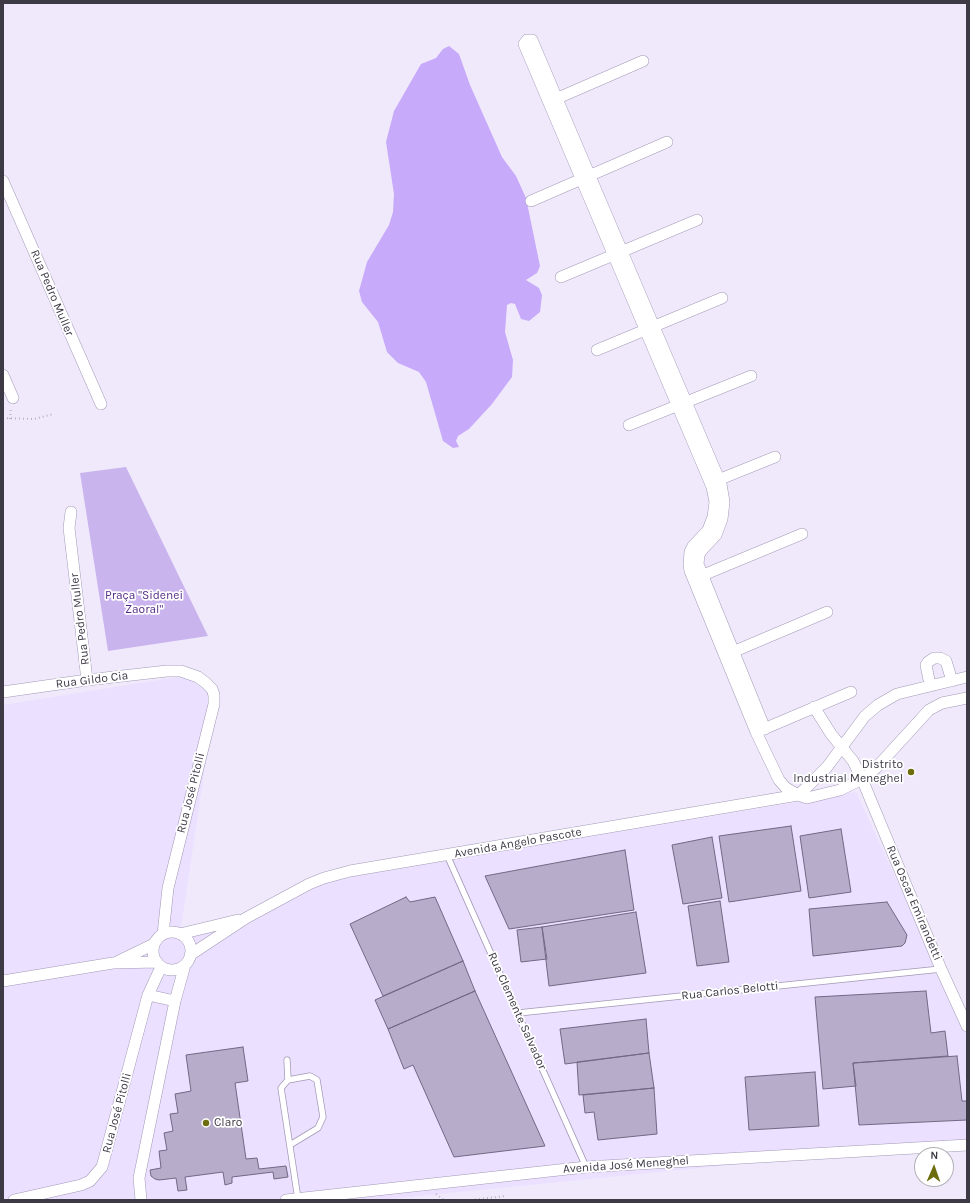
<!DOCTYPE html>
<meta charset="utf-8">
<style>
body{margin:0}
#map{position:relative;width:970px;height:1203px;overflow:hidden;background:#f0e9fc;font-family:Karla,sans-serif}
canvas{display:block}
.frame{position:absolute;inset:0;border:4px solid #3d3945;pointer-events:none}
.north{position:absolute;left:914px;top:1147px;width:40px;height:40px;box-sizing:border-box;background:#fff;border:1px solid #b1b0b5;border-radius:50%;rotate:2deg;font-size:11px;font-weight:700;line-height:16px;text-align:center;color:#3d3945}
.north::after{content:'';display:block;margin:auto;width:14px;height:18px;background:#6e6d0d;clip-path:polygon(50% 0,100% 100%,50% 72%,0 100%)}
</style>
<div id="map">
<canvas width="970" height="1203"></canvas>
<div class="frame"></div>
<div class="north">N</div>
</div>
<script>
const context = document.querySelector('canvas').getContext('2d');
context.lineJoin = 'round';
function fillPath(path, color) {
  context.fillStyle = color;
  context.fill(path, 'evenodd');
}
function toPath(rows) {
  const path = new Path2D();
  for (const r of rows) {
    if (r.length === 3) {
      path.moveTo(r[0] + r[2], r[1]);
      path.arc(r[0], r[1], r[2], 0, 2 * Math.PI);
      continue;
    }
    path.moveTo(r[0], r[1]);
    for (let i = 2; i < r.length; i += 2) path.lineTo(r[i], r[i + 1]);
  }
  return path;
}
function trace(path, color, width, dash) {
  context.strokeStyle = color;
  context.lineWidth = width;
  context.lineCap = dash ? 'butt' : 'round';
  context.setLineDash(dash || []);
  context.stroke(path);
}
function label(font, color, halo, rows, align = 'center') {
  context.font = font + ' Karla,sans-serif';
  context.lineWidth = 3.5;
  context.setLineDash([]);
  context.textBaseline = 'middle';
  context.strokeStyle = halo;
  context.fillStyle = color;
  for (const [text, x, y, turn = 0] of rows) {
    context.save();
    context.translate(x, y);
    context.rotate((+turn || 0) * Math.PI / 180);
    context.textAlign = isNaN(turn) ? turn : align;
    if (halo) context.strokeText(text, 0, 0);
    context.fillText(text, 0, 0);
    context.restore();
  }
}
const built = toPath([
 [183,676,212,693,213,714,180,934,246,918,309,884,856,792,967,1032,967,1141,380,1200,3,1200,3,705]
]);
const green = toPath([
 [126,467,208,636,108,651,80,473]
]);
const forest = toPath([
 [449,46,459,54,470,85,502,157,516,176,526,198,540,266,537,273,526,280,539,288,542,295,540,312,529,321,521,319,515,304,511,303,507,305,505,332,513,360,512,377,492,404,469,429,458,436,456,441,459,447,453,448,443,441,426,382,419,372,398,363,387,352,378,322,362,302,359,291,367,262,389,225,393,212,394,194,386,142,394,111,421,64,436,58,443,49]
]);
const building = toPath([
 [791,826,801,891,729,902,719,836,791,826],
 [841,829,851,892,809,898,800,836,841,829],
 [712,837,722,898,683,904,672,845,712,837],
 [625,850,634,910,509,929,485,876,625,850],
 [406,897,410,902,435,897,463,961,383,996,350,924,406,897],
 [720,901,729,962,697,966,688,906,720,901],
 [887,902,907,935,905,943,902,946,813,956,809,909,887,902],
 [636,912,646,973,549,986,542,927,636,912],
 [542,927,547,959,521,962,517,930,542,927],
 [463,961,475,991,388,1029,375,1000,463,961],
 [475,991,545,1146,454,1157,413,1065,404,1069,388,1029,475,991],
 [926,991,931,1033,945,1031,948,1056,853,1063,856,1086,823,1089,815,997,926,991],
 [646,1019,649,1053,565,1064,560,1029,646,1019],
 [243,1047,248,1081,235,1083,246,1159,257,1158,259,1169,286,1166,288,1177,274,1179,273,1172,232,1177,232,1183,225,1185,223,1172,185,1177,187,1190,178,1191,176,1178,159,1180,155,1179,151,1176,150,1170,161,1168,159,1151,167,1150,164,1133,173,1131,170,1114,178,1113,175,1094,191,1091,186,1055,243,1047],
 [649,1053,654,1088,579,1095,577,1062,649,1053],
 [957,1056,962,1101,967,1101,967,1120,859,1125,853,1063,957,1056],
 [815,1072,819,1126,749,1130,745,1077,815,1072],
 [654,1088,657,1134,598,1140,594,1112,585,1113,583,1095,654,1088]
]);
const path = toPath([
 [3,418,34,419,53,414],
 [10,419,11,408],
 [436,1194,444,1200],
 [471,1200,506,1196]
]);
const lane = toPath([
 [447,855,586,1167],
 [518,1013,941,969],
 [287,1060,288,1080,281,1088,298,1199],
 [288,1080,310,1076,317,1080,323,1117,318,1128,290,1145]
]);
const street = toPath([
 [551,101,643,61],
 [3,181,101,404],
 [531,201,667,142],
 [561,277,697,220],
 [597,350,722,298],
 [3,375,13,398],
 [629,425,751,376],
 [713,482,775,457],
 [71,512,69,528,87,680],
 [696,578,802,534],
 [728,654,827,612],
 [930,685,926,665,928,662,934,658,940,658,946,661,952,681],
 [3,692,87,680,167,671,181,671,198,677,206,683,212,689,214,695,214,704,168,888,163,934],
 [814,707,831,734,853,761,862,779,941,969,967,1026],
 [765,729,698,564,699,555,701,551,716,535,722,519,724,502,721,484,532,40,527,40,524,44,712,487,715,502,713,517,708,530,693,546,690,552,689,565,690,571,756,732,779,780,786,788,798,795],
 [759,731,851,692],
 [798,795,808,786,827,767,865,716,878,705,897,694,967,677],
 [172,951,19],
 [180,934,238,920],
 [190,955,246,918,309,884,324,878,350,871,798,795,807,798,840,790,862,779,876,768,929,710,942,703,967,698],
 [117,962,154,944],
 [3,981,113,963,157,962],
 [148,995,175,1001],
 [14,1200,81,1185,90,1181,102,1167,148,995,161,967],
 [141,1200,139,1178,175,1001,185,965],
 [286,1200,586,1167,967,1145]
]);
const markers = [
 [911,772,4,"#6e6d0d"],
 [206,1123,4,"#6e6d0d"]
];
const streetNames = [
 ["Rua Pedro Muller",52,293,67],
 ["Rua Pedro Muller",80,619,-97],
 ["Rua Gildo Cia",92,680,-7],
 ["Rua José Pitolli",191,793,-76],
 ["Avenida Angelo Pascote",518,843,-10],
 ["Rua Oscar Emirandetti",914,903,67],
 ["Rua Carlos Belotti",730,991,-6],
 ["Rua Clemente Salvador",517,1011,66],
 ["Rua José Pitolli",117,1113,-75],
 ["Avenida José Meneghel",626,1165,-4]
];
const parkNames = [
 ["Praça \"Sidenei",144,596],
 ["Zaoral\"",144,610]
];
const poiNames = [
 ["Distrito",903,765],
 ["Industrial Meneghel",903,779],
 ["Claro",214,1123,"left"]
];
fillPath(built, '#ebe0ff');
fillPath(green, '#c9b4ee');
fillPath(forest, '#c8aafa');
fillPath(building, '#b7adcb');
trace(building, '#726984', 1);
trace(lane, '#a399b6', 7);
trace(street, '#a399b6', 12);
trace(path, '#b7b1c1', 2, [1, 3]);
trace(lane, '#fff', 5.5);
trace(street, '#fff', 11);
for (const [x, y, r, color] of markers) {
  const dot = new Path2D();
  dot.arc(x, y, r, 0, 2 * Math.PI);
  context.fillStyle = color;
  context.fill(dot);
  trace(dot, '#fff', 1.5);
}
label('12px', '#3d3945', '#fff', streetNames);
label('12px', '#542a85', '#fff', parkNames);
label('12px', '#3d3945', '#fff', poiNames, 'right');
</script>
